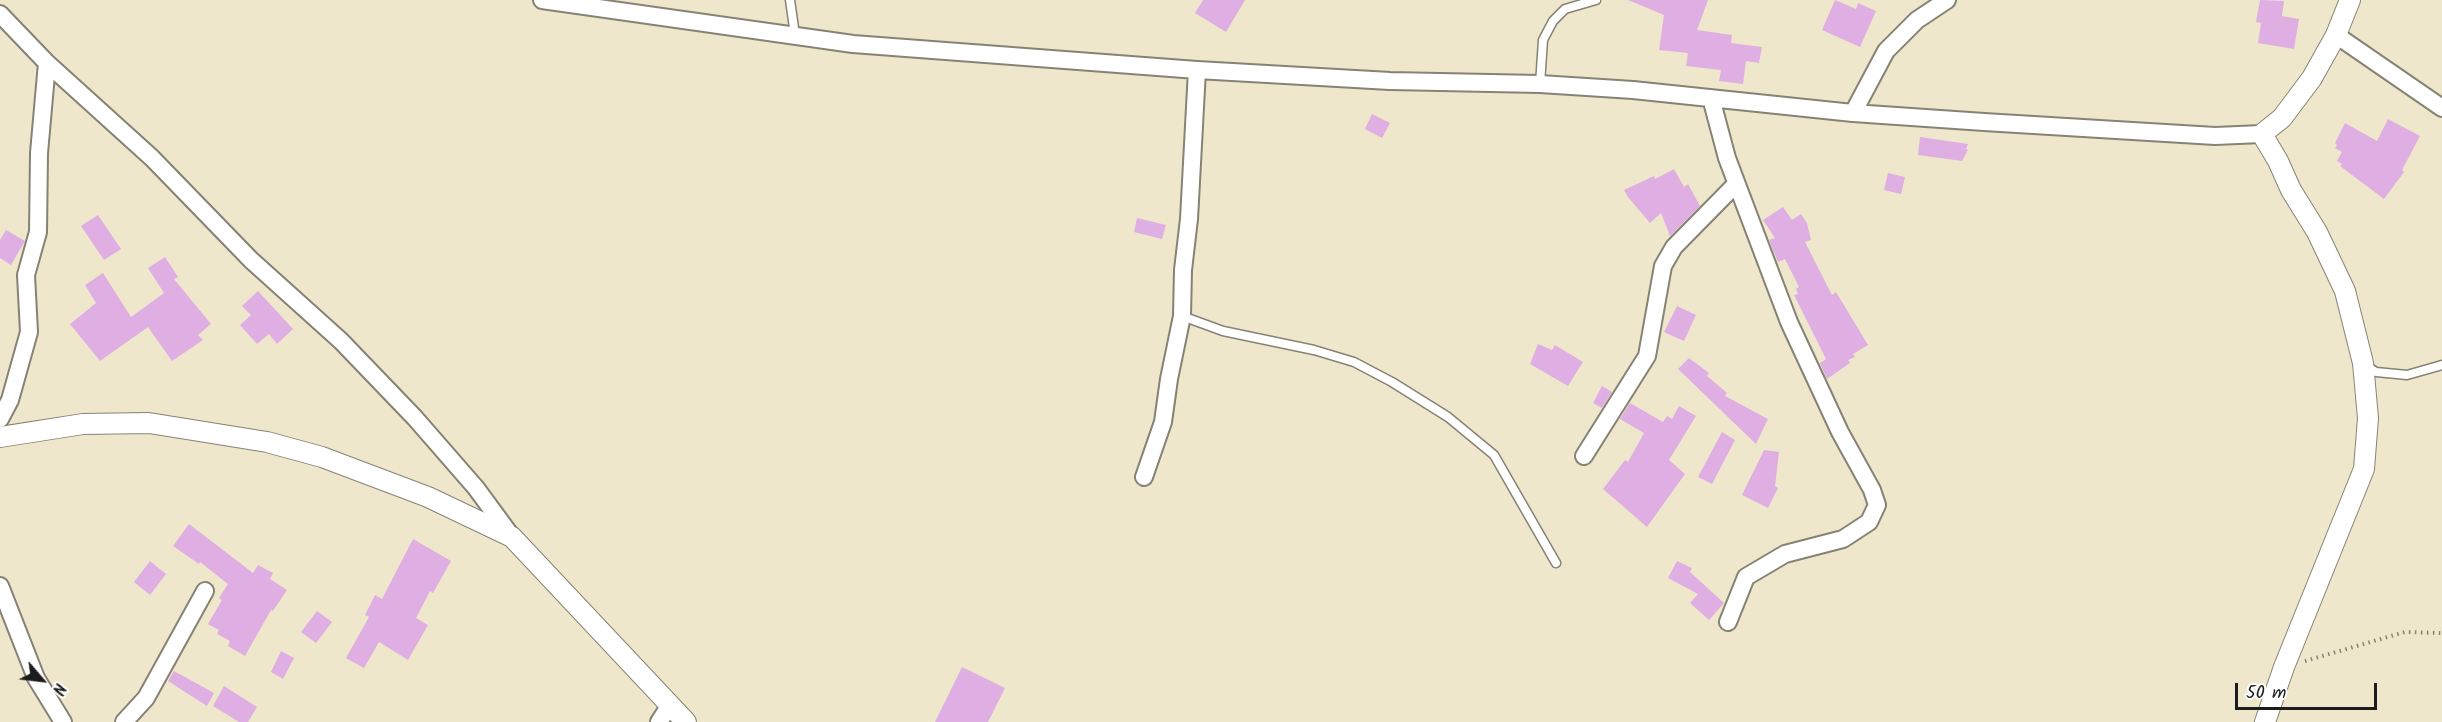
<!DOCTYPE html>
<style>
body{margin:0}
#map{position:relative;width:2442px;height:722px;overflow:hidden;background:#efe7cc;font-family:Kalam,sans-serif}
canvas{display:block}
.north{position:absolute;left:12px;top:650px;width:60px;height:60px;-webkit-text-stroke:4px #fff;paint-order:stroke;rotate:118deg;font-size:16px;font-weight:700;line-height:24px;text-align:center;color:#1c1c1c}
.north::after{content:'';display:block;margin:auto;width:21px;height:27px;background:#1c1c1c;clip-path:polygon(50% 0,100% 100%,50% 72%,0 100%)}
.scale{position:absolute;left:2235px;top:683px;width:142px;height:27px;box-sizing:border-box;border:3px solid #1c1c1c;border-top:0;padding-left:8px;font-size:18px;line-height:21px;white-space:nowrap;color:#1c1c1c;-webkit-text-stroke:4px #fff;paint-order:stroke}
</style>
<div id="map">
<canvas width="2442" height="722"></canvas>
<div class="north">N</div>
<div class="scale">50 m</div>
</div>
<script>
const context = document.querySelector('canvas').getContext('2d');
context.lineJoin = 'round';
function fillPath(path, color) {
  context.fillStyle = color;
  context.fill(path, 'evenodd');
}
function toPath(rows) {
  const path = new Path2D();
  for (const r of rows) {
    path.moveTo(r[0], r[1]);
    for (let i = 2; i < r.length; i += 2) path.lineTo(r[i], r[i + 1]);
  }
  return path;
}
function trace(path, color, width, dash) {
  context.strokeStyle = color;
  context.lineWidth = width;
  context.lineCap = dash ? 'butt' : 'round';
  context.setLineDash(dash || []);
  context.stroke(path);
}
const building = toPath([
 [1203,0,1245,0,1226,32,1195,13],
 [1628,0,1708,0,1697,30,1732,35,1731,43,1762,47,1759,63,1746,61,1743,84,1719,81,1721,70,1686,66,1688,53,1659,50,1664,15],
 [1835,0,1856,9,1858,3,1876,11,1860,47,1822,30],
 [2260,0,2284,1,2282,16,2299,19,2294,49,2258,43,2261,23,2256,22],
 [1372,114,1390,123,1382,138,1365,129],
 [2388,119,2420,136,2402,170,2404,172,2384,199,2340,166,2342,164,2337,161,2342,152,2335,148,2337,145,2335,143,2345,123,2377,141],
 [1920,137,1968,144,1966,149,1968,150,1962,161,1918,155],
 [1674,169,1684,187,1688,184,1700,206,1670,236,1661,213,1650,223,1628,197,1624,190,1654,176,1655,179],
 [1888,173,1905,177,1901,194,1884,190],
 [1783,207,1792,220,1801,214,1807,223,1811,240,1805,242,1832,295,1836,292,1868,345,1853,354,1855,357,1848,360,1850,363,1827,379,1820,363,1826,359,1794,295,1798,294,1796,289,1799,287,1785,259,1778,262,1769,240,1775,238,1763,220],
 [98,215,121,249,104,260,81,226],
 [1137,218,1166,225,1162,239,1134,232],
 [6,230,25,241,11,265,0,258,0,240],
 [165,257,178,277,174,279,211,324,198,335,203,340,172,361,148,327,100,361,70,324,96,303,85,285,103,273,131,317,164,293,148,268],
 [258,291,293,329,277,344,269,334,257,344,240,325,251,315,242,306],
 [1677,306,1696,315,1684,341,1664,332],
 [1538,344,1552,350,1555,345,1583,362,1568,386,1530,364],
 [1689,358,1709,373,1707,376,1727,393,1725,396,1768,419,1756,444,1678,369],
 [1602,386,1612,392,1602,408,1593,403],
 [1630,403,1663,422,1667,416,1672,419,1679,406,1696,416,1669,460,1685,474,1647,527,1603,489,1625,460,1628,462,1644,433,1620,419],
 [1722,432,1735,440,1712,484,1698,477],
 [1764,450,1779,452,1775,486,1778,488,1768,508,1742,495],
 [189,524,253,573,258,565,273,573,270,579,287,590,273,611,271,610,245,656,228,646,230,641,217,634,219,630,208,624,222,600,219,598,228,584,200,562,199,564,173,546],
 [413,539,451,561,433,593,430,591,416,618,428,625,408,660,379,642,364,668,346,658,369,617,365,615,375,595,382,599],
 [150,561,166,574,150,595,134,582],
 [1677,561,1692,568,1690,572,1724,603,1709,620,1690,603,1698,594,1668,578],
 [317,611,332,622,316,643,301,632],
 [281,651,294,658,283,679,271,672],
 [962,667,1005,688,988,722,935,722],
 [174,671,214,693,207,706,168,681],
 [224,686,257,707,248,722,239,722,213,706]
]);
const path = toPath([
 [2305,661,2405,632,2442,633]
]);
const service = toPath([
 [790,0,795,35],
 [1540,84,1543,40,1553,21,1565,9,1596,0],
 [1182,316,1223,331,1314,350,1354,362,1392,382,1448,417,1494,455,1556,563],
 [2365,365,2376,372,2407,375,2442,365]
]);
const minor = toPath([
 [542,0,853,44,1197,70,1390,81,1540,84,1633,90,1853,113,1984,122,2215,136,2262,134],
 [0,14,47,63,152,158,251,260,341,341,415,418,476,488,512,537],
 [2336,35,2442,108],
 [1711,98,1727,158,1789,322,1840,432,1872,490,1877,505,1869,522,1843,539,1785,554,1746,577,1728,622],
 [1853,113,1886,51,1917,20,1947,0],
 [0,419,10,400,29,332,26,275,38,232,39,153,47,63],
 [1584,456,1647,356,1663,266,1674,247,1736,184],
 [1144,477,1163,422,1169,379,1182,316,1183,270,1189,219,1197,70],
 [0,586,36,678,63,722],
 [124,722,146,698,205,591],
 [659,722,670,705]
]);
const tertiary = toPath([
 [0,437,83,424,149,423,267,442,322,457,428,497,512,537,686,722],
 [2265,722,2284,667,2364,469,2368,418,2363,363,2345,291,2317,232,2291,190,2278,161,2262,134,2282,118,2312,78,2336,35,2350,0]
]);
fillPath(building, '#dfaee3');
trace(service, '#868274', 11);
trace(minor, '#868274', 20);
trace(tertiary, '#868274', 22);
trace(path, '#868274', 4, [1.5, 4.5]);
trace(service, '#fff', 8);
trace(minor, '#fff', 16);
trace(tertiary, '#fff', 20);
</script>
